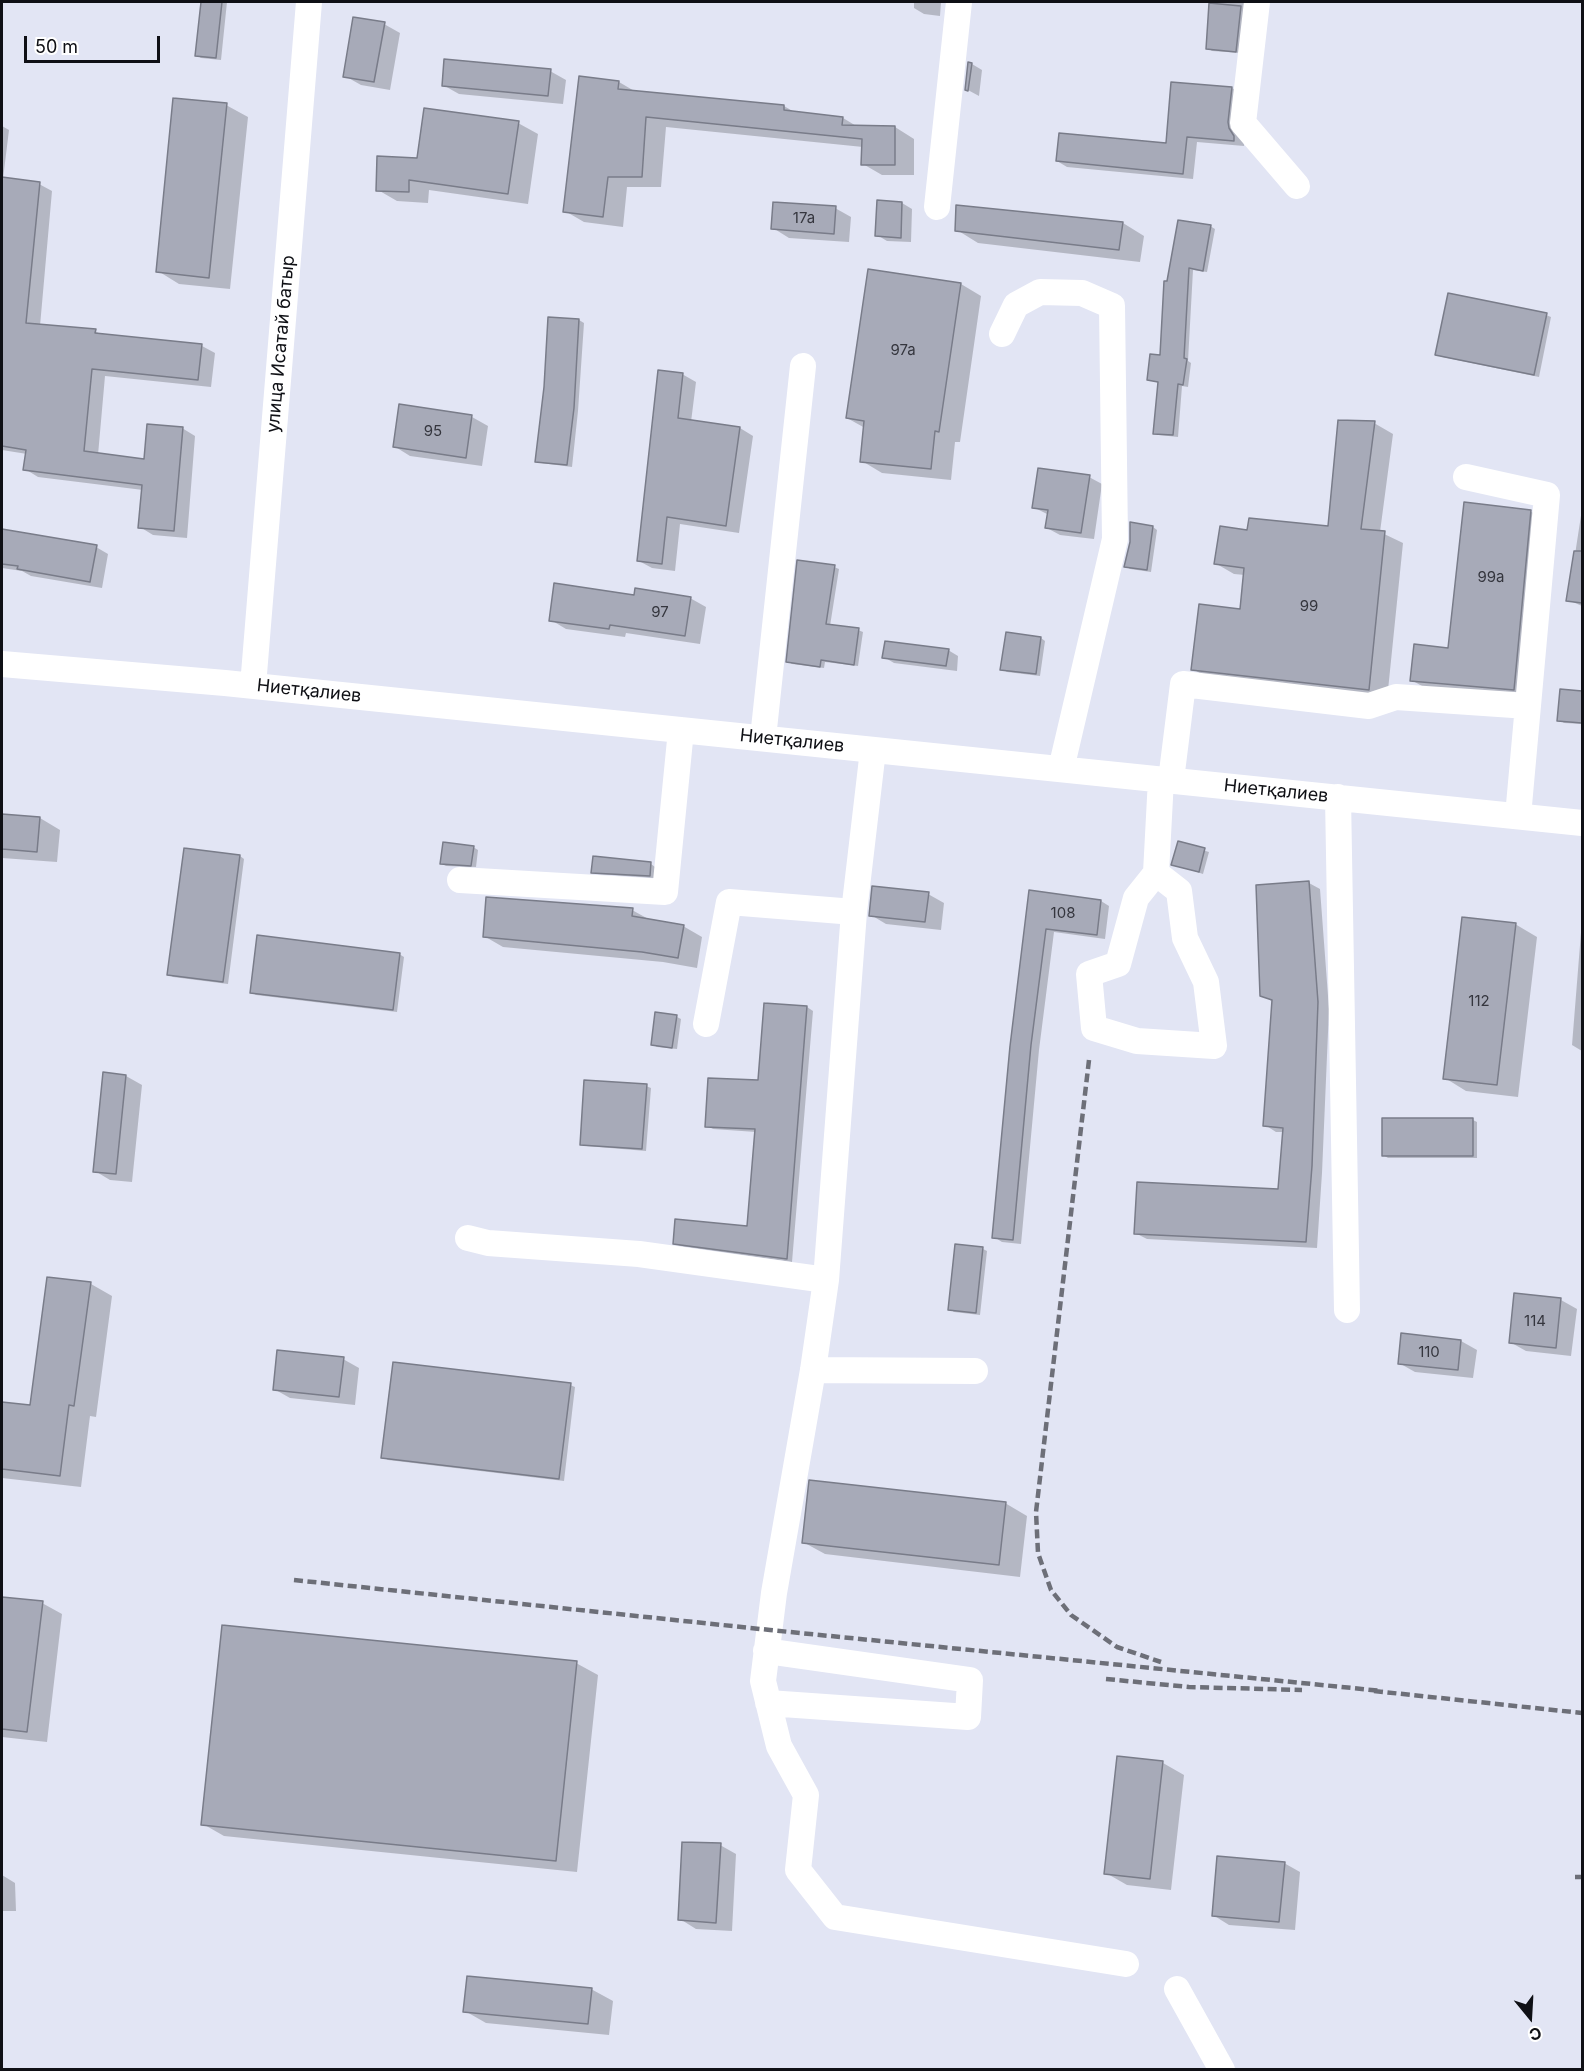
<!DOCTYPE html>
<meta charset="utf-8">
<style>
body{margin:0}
#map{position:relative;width:1584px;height:2071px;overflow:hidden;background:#e2e5f4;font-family:Inter,sans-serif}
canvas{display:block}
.frame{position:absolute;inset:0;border:3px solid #0f1015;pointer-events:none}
.north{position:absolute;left:1500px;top:1987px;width:60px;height:60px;-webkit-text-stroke:4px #fff;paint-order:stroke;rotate:162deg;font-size:16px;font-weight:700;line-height:24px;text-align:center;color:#0f1015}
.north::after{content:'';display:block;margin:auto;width:21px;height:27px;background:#0f1015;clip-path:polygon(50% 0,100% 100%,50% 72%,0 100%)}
.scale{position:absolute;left:24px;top:36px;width:136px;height:27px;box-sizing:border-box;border:3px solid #0f1015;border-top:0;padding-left:8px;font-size:18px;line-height:21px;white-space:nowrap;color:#0f1015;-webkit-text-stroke:4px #fff;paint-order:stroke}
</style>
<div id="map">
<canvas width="1584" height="2071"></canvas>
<div class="frame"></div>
<div class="north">С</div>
<div class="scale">50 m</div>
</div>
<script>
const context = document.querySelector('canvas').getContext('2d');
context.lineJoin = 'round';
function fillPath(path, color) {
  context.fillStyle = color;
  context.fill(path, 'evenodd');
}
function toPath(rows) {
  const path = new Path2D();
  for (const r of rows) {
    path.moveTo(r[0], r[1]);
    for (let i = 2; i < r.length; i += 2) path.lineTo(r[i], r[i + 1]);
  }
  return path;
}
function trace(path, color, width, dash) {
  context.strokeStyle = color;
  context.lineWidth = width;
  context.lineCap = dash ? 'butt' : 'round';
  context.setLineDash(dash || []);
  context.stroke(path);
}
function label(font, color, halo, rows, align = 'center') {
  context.font = font + ' Inter,sans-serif';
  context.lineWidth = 5;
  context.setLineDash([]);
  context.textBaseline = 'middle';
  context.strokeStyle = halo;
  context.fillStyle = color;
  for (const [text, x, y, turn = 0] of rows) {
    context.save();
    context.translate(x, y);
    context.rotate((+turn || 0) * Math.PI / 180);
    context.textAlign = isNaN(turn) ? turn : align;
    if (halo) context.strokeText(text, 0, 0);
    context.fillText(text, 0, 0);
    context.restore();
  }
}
const shadow = toPath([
 [202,2,227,2,221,60,201,58,196,55],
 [914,2,941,2,940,16,924,14,914,8],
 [1211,2,1245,2,1241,53,1212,51,1207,48],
 [384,24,400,33,390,90,361,85,345,76],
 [972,64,982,70,979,96,966,89],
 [550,71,566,80,563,104,459,94,443,85],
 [619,82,636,92,784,106,796,113,843,118,858,127,895,127,914,139,914,175,882,175,863,164,863,147,666,127,661,187,627,187,623,227,584,222,565,211],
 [1232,88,1242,94,1244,146,1197,142,1193,179,1067,167,1057,161,1167,145],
 [226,105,248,117,230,289,179,284,158,271],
 [518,123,538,134,528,204,429,190,428,203,397,201,378,190,418,159],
 [2,126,9,130,3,179,39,184,52,191,40,326,95,331,103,336,202,346,215,353,211,387,105,376,98,455,145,461,182,428,195,436,187,538,153,535,140,527,143,490,38,477,25,469,27,454,2,450],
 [878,202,902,203,912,209,911,242,887,241,877,235],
 [957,207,1123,223,1144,236,1140,262,978,243,957,230],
 [835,208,851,217,849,242,789,238,773,228],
 [1210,226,1215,229,1207,272,1193,270,1188,361,1191,363,1188,387,1182,386,1178,437,1159,435,1155,433,1159,383,1148,379,1161,357,1166,283],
 [961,284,981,296,960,442,955,442,951,480,882,473,862,461,865,428,847,418],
 [1546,315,1551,317,1539,377,1442,357,1437,354],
 [550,319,579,320,584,323,578,411,572,467,541,463,536,461,545,387],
 [682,374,696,382,691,422,740,428,753,436,739,533,680,524,675,571,652,568,639,561],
 [400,406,472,417,488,426,482,466,410,456,394,446],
 [1374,423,1393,434,1380,532,1403,543,1387,700,1211,680,1193,669,1241,610,1245,575,1234,574,1215,563,1249,532,1330,527],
 [1089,477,1102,484,1094,539,1060,535,1047,528,1049,515,1033,507],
 [1582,509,1582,606,1568,600],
 [1530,511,1551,524,1535,701,1433,692,1411,680,1449,649],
 [1153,527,1157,530,1151,572,1130,569,1125,566],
 [2,530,96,547,108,554,102,588,31,576,22,571,2,568],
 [834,567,839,569,830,626,858,630,863,632,858,666,825,662,824,668,792,664,788,661],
 [635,596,690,598,706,607,700,644,626,633,625,637,566,629,551,620],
 [1041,638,1045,641,1040,676,1007,672,1002,669],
 [948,650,958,656,957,671,894,663,884,657],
 [1562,690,1582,692,1582,724,1564,723,1559,720],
 [2,815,40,818,60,830,57,862,2,858],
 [1179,843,1209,852,1203,874,1173,864],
 [473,847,478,850,476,867,446,866,442,864],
 [240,856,244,859,228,984,173,977,168,974],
 [651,864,655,867,654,878,597,874,593,872],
 [1309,883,1320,889,1329,1009,1322,1173,1317,1248,1147,1239,1135,1233,1279,1191,1284,1132,1276,1132,1265,1125,1273,1002,1262,995,1258,886],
 [1030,892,1101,901,1109,906,1105,939,1054,932,1039,1050,1021,1244,1002,1242,994,1237],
 [928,894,944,903,941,930,886,924,871,915],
 [632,910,652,921,683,926,702,937,697,968,663,962,503,947,484,936],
 [1582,920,1582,1051,1572,1045],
 [1515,924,1537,937,1518,1097,1466,1091,1445,1078],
 [399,954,404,957,397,1012,256,995,251,992],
 [807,1007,813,1011,792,1262,680,1246,674,1243,749,1228,756,1132,713,1129,707,1126,760,1082],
 [677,1017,681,1019,677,1049,657,1047,652,1044],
 [126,1076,142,1085,132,1182,110,1180,95,1171],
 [646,1086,651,1088,646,1151,586,1146,581,1144],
 [1473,1120,1477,1122,1477,1158,1388,1158,1383,1155],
 [956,1245,983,1249,987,1251,980,1315,954,1312,950,1309],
 [91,1284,112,1296,96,1417,90,1416,81,1487,2,1478,2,1403,31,1407],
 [1561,1300,1577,1309,1571,1356,1526,1351,1510,1342],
 [1461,1341,1477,1350,1473,1378,1415,1372,1399,1363],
 [343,1359,359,1368,355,1405,290,1398,274,1389],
 [570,1385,575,1387,564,1481,388,1460,383,1457],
 [1005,1503,1027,1516,1020,1577,825,1554,803,1542],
 [2,1598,42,1603,62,1614,47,1742,2,1737],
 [576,1663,598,1675,577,1872,224,1836,203,1824],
 [1163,1763,1184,1775,1171,1890,1127,1885,1106,1873],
 [720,1845,736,1854,732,1931,696,1929,680,1919],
 [1284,1863,1300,1872,1295,1930,1229,1925,1213,1915],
 [2,1875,15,1883,16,1911,2,1911],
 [591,1989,613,2001,609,2035,486,2023,465,2011]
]);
const building = toPath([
 [201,2,222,2,216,58,195,56,201,2],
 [1209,3,1241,6,1236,52,1206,49,1209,3],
 [353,17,385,22,374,82,343,77,353,17],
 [444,59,551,69,548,96,442,86,444,59],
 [968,62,972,63,968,91,965,90,968,62],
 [579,76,619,81,618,89,784,105,784,110,843,117,842,125,895,126,895,165,861,165,862,139,646,117,642,177,608,177,603,217,563,212,579,76],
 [1171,82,1232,87,1228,122,1229,128,1234,136,1234,141,1187,137,1183,174,1056,161,1059,133,1166,143,1171,82],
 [173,98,227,103,209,278,156,272,173,98],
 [424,108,519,121,508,194,409,180,409,192,376,191,377,156,417,158,424,108],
 [2,177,40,182,26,323,96,329,95,333,202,344,198,380,92,369,84,451,144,459,147,424,183,427,174,531,138,528,142,485,23,470,26,450,2,446,2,177],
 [877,200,902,202,901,238,875,236,877,200],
 [773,202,836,206,834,234,771,229,773,202],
 [956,205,1123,222,1119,250,955,231,956,205],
 [1178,220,1211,225,1203,271,1189,268,1184,358,1187,359,1183,385,1178,384,1173,435,1153,434,1158,382,1147,380,1150,354,1160,355,1164,281,1167,281,1178,220],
 [868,269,961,283,939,432,935,431,931,469,860,462,864,421,846,418,868,269],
 [1448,293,1547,313,1534,375,1435,355,1448,293],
 [548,317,579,319,574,408,567,465,535,462,544,387,548,317],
 [658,370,683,373,678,418,740,427,726,526,667,517,662,564,637,561,658,370],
 [399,404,472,415,466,458,393,447,399,404],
 [1338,420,1375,421,1361,529,1385,531,1369,690,1191,670,1199,604,1240,609,1244,568,1214,564,1220,526,1247,530,1249,518,1328,526,1338,420],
 [1038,468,1090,475,1081,533,1045,528,1048,510,1032,508,1038,468],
 [1464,502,1531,510,1514,690,1410,681,1414,644,1448,648,1464,502],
 [1130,522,1153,526,1147,570,1124,567,1130,542,1130,522],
 [2,529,97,545,90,582,17,569,18,566,2,564,2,529],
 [1574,551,1582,551,1582,603,1566,601,1574,551],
 [797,560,835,565,826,624,859,628,854,665,821,660,820,667,786,662,797,560],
 [554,583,634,595,635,588,691,597,685,636,610,625,609,629,549,621,554,583],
 [1006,632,1041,637,1036,674,1000,670,1006,632],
 [885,641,949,649,946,666,882,658,885,641],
 [1560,689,1582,691,1582,723,1557,721,1560,689],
 [2,814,40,817,37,852,2,849,2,814],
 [1178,841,1205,848,1199,872,1171,865,1178,841],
 [443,842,474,846,471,866,440,864,443,842],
 [184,848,240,855,223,982,167,975,184,848],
 [593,856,651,862,650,876,591,873,593,856],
 [1309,881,1318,1002,1312,1166,1306,1242,1134,1234,1137,1182,1278,1189,1283,1128,1263,1126,1272,1000,1260,996,1256,885,1309,881],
 [872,886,929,892,925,922,869,916,872,886],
 [1029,890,1101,900,1097,935,1046,929,1031,1045,1013,1240,992,1238,1010,1046,1029,890],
 [486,897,633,908,632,916,684,925,678,958,642,952,483,937,486,897],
 [1462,917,1516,923,1497,1085,1443,1079,1462,917],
 [257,935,400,953,393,1010,250,993,257,935],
 [764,1003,807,1006,787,1259,673,1244,675,1219,747,1226,755,1129,705,1127,708,1078,758,1080,764,1003],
 [655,1012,677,1015,672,1048,651,1045,655,1012],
 [103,1072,126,1075,116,1174,93,1172,103,1072],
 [584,1080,647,1084,642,1149,580,1145,584,1080],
 [1382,1118,1473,1118,1473,1156,1382,1156,1382,1118],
 [955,1244,983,1247,976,1313,948,1310,955,1244],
 [47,1277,91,1282,74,1406,69,1405,60,1476,2,1469,2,1402,30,1405,47,1277],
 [1514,1293,1561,1298,1556,1348,1509,1343,1514,1293],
 [1401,1333,1461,1340,1458,1370,1398,1364,1401,1333],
 [277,1350,344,1357,339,1397,273,1390,277,1350],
 [393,1362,571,1383,559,1479,381,1458,393,1362],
 [809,1480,1006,1502,999,1565,802,1543,809,1480],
 [2,1597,43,1601,27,1732,2,1729,2,1597],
 [222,1625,577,1661,556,1861,201,1825,222,1625],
 [1117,1756,1163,1761,1150,1879,1104,1874,1117,1756],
 [682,1842,721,1843,716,1923,678,1920,682,1842],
 [1217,1856,1285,1862,1279,1922,1212,1916,1217,1856],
 [467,1976,592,1988,588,2024,463,2012,467,1976]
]);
const minor = toPath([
 [1257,2,1243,123,1297,186],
 [937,207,959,2],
 [1002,334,1016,305,1040,292,1082,293,1112,306,1115,539,1061,769],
 [1466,477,1547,495,1518,816],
 [2,664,225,683,1582,823],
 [253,686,309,2],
 [763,738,803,366],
 [873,750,854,912,826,1280,813,1370,774,1593,763,1681,779,1746,806,1795,798,1870,835,1917,1126,1964],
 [1171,780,1183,684,1369,706,1396,697,1528,706],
 [1338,797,1347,1310],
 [1156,873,1179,891,1185,938,1206,982,1214,1046,1137,1041,1094,1028,1089,974,1118,964,1136,898,1156,873,1161,779],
 [460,880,665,892,681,730],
 [706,1024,729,902,854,912],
 [468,1238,488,1243,639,1254,826,1280],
 [813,1370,975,1371],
 [766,1651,970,1680,968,1717,768,1703],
 [1177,1989,1222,2070]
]);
const rail = toPath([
 [1089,1060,1036,1512,1038,1553,1051,1590,1071,1615,1117,1647,1161,1662],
 [294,1580,770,1630,1382,1691],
 [1106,1679,1189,1687,1302,1690],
 [1374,1691,1582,1713],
 [1575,1877,1582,1877]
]);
const numberNames = [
 ["17а",804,218],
 ["97а",903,350],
 ["95",433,431],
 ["99а",1491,577],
 ["99",1309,606],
 ["97",660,612],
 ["108",1063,913],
 ["112",1479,1001],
 ["114",1535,1321],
 ["110",1429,1352]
];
const streetNames = [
 ["улица Исатай батыр",281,344,-85],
 ["Ниетқалиев",309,691,6],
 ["Ниетқалиев",792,741,6],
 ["Ниетқалиев",1276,791,6]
];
fillPath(shadow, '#0003');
fillPath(building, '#a7aab8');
trace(building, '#797c89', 1.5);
trace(minor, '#fff', 26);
trace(rail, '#6d6f78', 4.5, [9, 4.5]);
label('15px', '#35363e', null, numberNames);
label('18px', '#0f1015', '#fff', streetNames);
</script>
